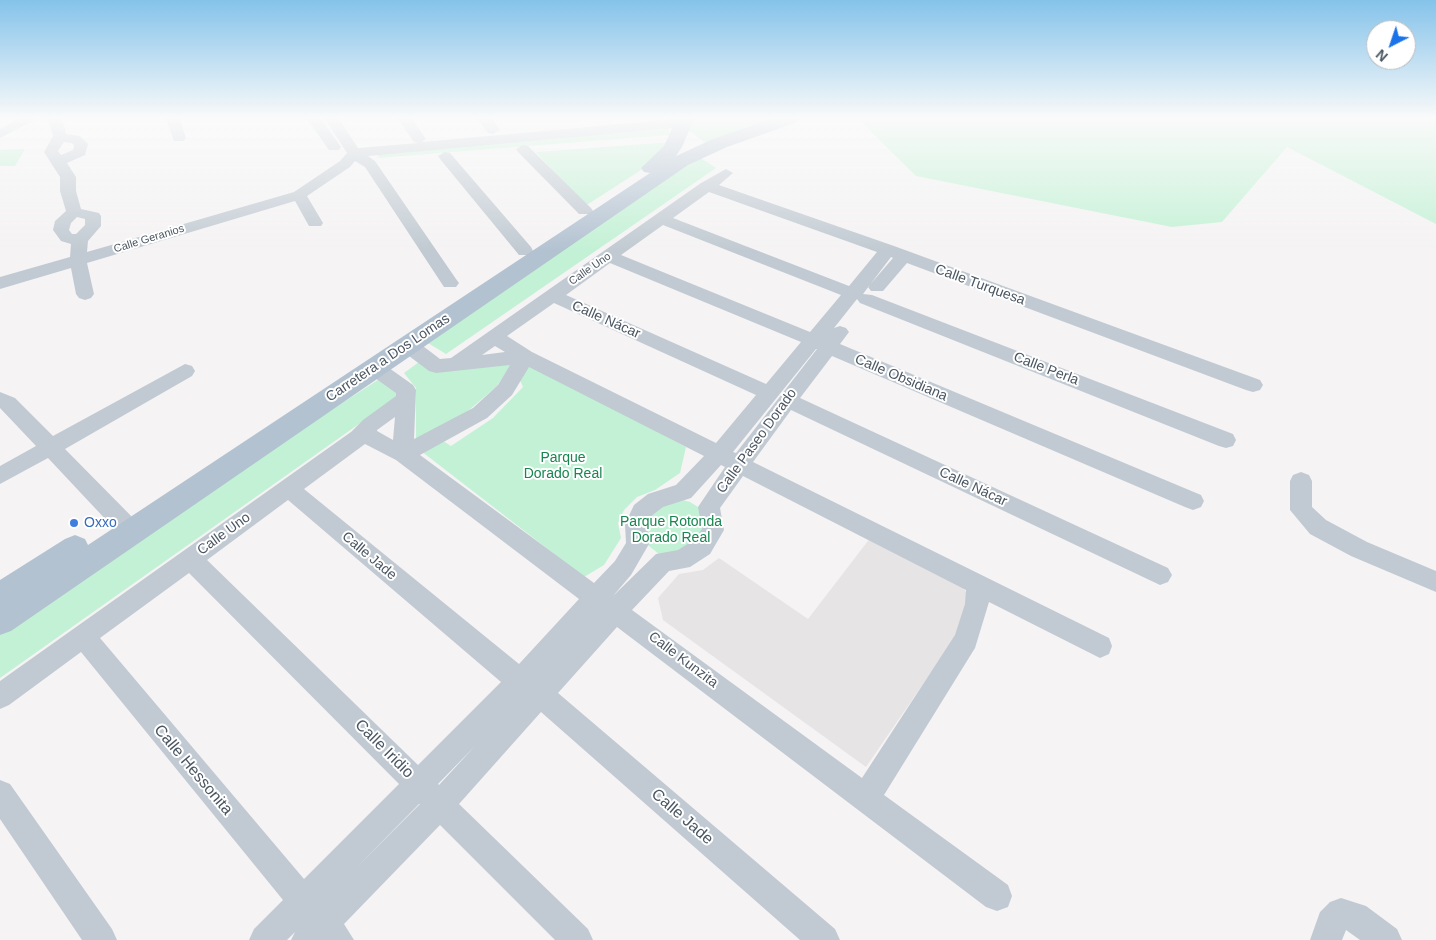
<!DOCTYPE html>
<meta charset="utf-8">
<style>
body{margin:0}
#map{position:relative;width:1436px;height:940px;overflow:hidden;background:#f5f3f3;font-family:Arial,sans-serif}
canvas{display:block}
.north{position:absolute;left:1366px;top:20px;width:50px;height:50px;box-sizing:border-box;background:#fff;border:1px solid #b7bbc0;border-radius:50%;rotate:221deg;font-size:14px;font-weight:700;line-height:20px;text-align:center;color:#4a5661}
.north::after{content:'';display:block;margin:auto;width:18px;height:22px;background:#1a73e8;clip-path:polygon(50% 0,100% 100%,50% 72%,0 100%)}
</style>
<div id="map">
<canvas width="1436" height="940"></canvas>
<div class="north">N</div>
</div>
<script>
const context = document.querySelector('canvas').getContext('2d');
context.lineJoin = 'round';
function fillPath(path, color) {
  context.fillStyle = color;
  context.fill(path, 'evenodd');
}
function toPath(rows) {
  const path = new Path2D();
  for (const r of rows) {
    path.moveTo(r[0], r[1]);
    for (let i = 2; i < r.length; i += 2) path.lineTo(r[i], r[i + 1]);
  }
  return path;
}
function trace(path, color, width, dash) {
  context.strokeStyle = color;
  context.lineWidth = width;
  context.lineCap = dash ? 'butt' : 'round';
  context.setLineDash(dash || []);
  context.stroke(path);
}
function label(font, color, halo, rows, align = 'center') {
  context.font = font + ' Arial,sans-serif';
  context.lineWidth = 4;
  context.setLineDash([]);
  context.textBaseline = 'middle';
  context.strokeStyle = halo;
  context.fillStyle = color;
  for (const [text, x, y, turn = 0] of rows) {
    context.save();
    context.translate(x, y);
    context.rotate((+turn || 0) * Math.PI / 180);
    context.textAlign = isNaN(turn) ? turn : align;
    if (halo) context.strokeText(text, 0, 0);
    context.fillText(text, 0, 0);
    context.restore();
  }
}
const education = toPath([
 [871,537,960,581,968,596,956,636,866,767,663,620,658,598,679,574,703,570,719,558,808,619]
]);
const green = toPath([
 [688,119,781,119,708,145,687,129],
 [858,119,1436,119,1436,224,1287,147,1222,222,1172,227,916,176],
 [669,127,669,135,377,158,381,152],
 [671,142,660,158,585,206,536,152],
 [25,149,15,166,0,166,0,150],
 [698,156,716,168,446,354,428,343],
 [419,362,512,363,497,386,469,410,444,427,416,438,416,388,404,373],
 [531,364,686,447,680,473,655,490,637,497,624,510,618,523,621,538,604,565,584,577,421,451,440,439,451,446,493,418,523,387,518,376],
 [381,378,399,390,397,397,0,678,0,628,98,560],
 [679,499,690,502,706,512,702,534,686,551,665,559,638,537,652,511]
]);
const minor = toPath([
 [18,119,37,119,0,138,0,129,18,119],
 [48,119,62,119,66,134,80,136,88,144,85,155,67,163,76,177,76,191,81,209,99,213,101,216,101,226,88,241,87,252,294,192,340,161,347,153,325,119,339,119,358,148,418,143,414,142,398,119,412,119,426,139,422,142,677,119,688,120,690,123,683,127,368,156,375,161,456,279,459,283,456,287,444,287,365,167,355,161,350,167,307,196,323,223,321,226,309,226,295,201,87,263,94,294,91,298,85,300,79,298,76,294,71,268,0,289,0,277,70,257,71,244,61,241,53,230,55,221,66,211,60,191,60,177,44,152,53,136,48,119],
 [64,142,71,143,74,145,73,150,61,155,58,151,64,142],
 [77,217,85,219,85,225,76,234,72,234,69,230,71,223,77,217],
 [166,119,180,119,186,138,184,141,174,141,166,119],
 [307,119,321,119,341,147,339,150,329,150,307,119],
 [477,119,492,119,500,130,493,134,488,133,477,119],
 [523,145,528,146,591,208,593,211,591,214,579,214,518,152,516,149,523,145],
 [445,152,450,153,531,247,533,251,531,255,519,255,440,159,438,156,445,152],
 [726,169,733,173,719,185,894,246,1260,380,1263,385,1260,390,1253,392,1246,390,907,263,883,291,871,291,868,287,893,258,891,257,863,294,872,295,1233,434,1236,440,1233,446,1226,448,1219,446,860,303,857,299,834,328,840,326,846,328,849,332,840,344,1201,495,1204,501,1201,507,1193,510,1185,507,832,356,800,398,1168,568,1172,575,1168,582,1160,585,791,410,753,462,1109,638,1112,646,1109,654,1100,658,989,602,975,648,884,795,1008,885,1012,896,1008,907,997,911,986,907,617,627,558,693,835,929,840,940,800,940,541,712,459,804,588,929,593,940,555,940,440,825,344,924,354,940,291,940,295,932,287,940,249,940,254,929,283,900,81,652,9,705,0,709,0,681,351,432,363,420,396,396,396,393,368,373,365,368,368,363,375,361,382,363,413,385,416,390,414,439,473,408,498,385,510,365,436,373,429,371,401,350,399,345,401,340,408,339,415,340,440,359,451,358,701,183,726,169],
 [709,192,877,252,849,286,673,218,709,192],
 [663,225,841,295,810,332,621,255,663,225],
 [610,263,801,342,766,384,566,295,610,263],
 [554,303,756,395,716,443,532,352,507,336,554,303],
 [495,346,505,352,482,355,495,346],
 [817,349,736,453,733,452,816,349,817,349],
 [529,367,704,456,676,485,648,494,634,505,625,524,626,543,615,561,594,583,420,455,487,418,512,395,529,367],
 [395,417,393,440,377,431,377,430,395,417],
 [365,444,396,460,579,599,519,664,304,489,365,444],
 [721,465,725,467,698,507,702,529,694,540,678,550,656,554,613,596,631,575,649,544,647,524,650,517,663,507,691,498,721,465],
 [743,476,966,590,965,604,955,635,862,778,632,610,669,571,690,567,710,554,724,530,720,508,743,476],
 [288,500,501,682,418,765,207,560,288,500],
 [189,573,399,784,304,879,100,638,189,573],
 [475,746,439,785,438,784,475,746],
 [419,804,420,804,356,868,419,804],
 [185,364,192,366,195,371,192,376,65,449,140,525,143,532,140,539,132,541,124,539,48,458,0,484,0,466,36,446,0,408,0,392,15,398,53,436,185,364],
 [1301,472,1309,475,1312,481,1312,507,1326,520,1367,542,1436,571,1436,592,1351,556,1310,534,1290,510,1290,481,1293,475,1301,472],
 [0,780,10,784,112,929,117,940,82,940,0,819,0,780],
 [1341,898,1366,906,1397,929,1402,940,1360,940,1346,930,1342,940,1310,940,1320,912,1330,902,1341,898]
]);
const major = toPath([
 [676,119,694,119,682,147,676,156,713,139,771,119,798,119,795,123,727,147,688,165,11,631,0,635,0,580,65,539,75,535,85,539,88,545,650,173,644,172,641,168,664,146,676,119]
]);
const markers = [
 [74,523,5,"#3f7fe0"]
];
const farStreetnames = [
 ["Calle Geranios",149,239,-17],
 ["Calle Uno",590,269,-35]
];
const streetNames = [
 ["Calle Turquesa",980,285,20],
 ["Calle Nácar",606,320,24],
 ["Carretera a Dos Lomas",388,358,-34],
 ["Calle Perla",1046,369,21],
 ["Calle Obsidiana",901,378,23],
 ["Calle Paseo Dorado",757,441,-54],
 ["Calle Nácar",973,487,25],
 ["Calle Uno",224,534,-36],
 ["Calle Jade",369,556,40],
 ["Calle Kunzita",683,660,37]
];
const parkNames = [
 ["Parque",563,458],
 ["Dorado Real",563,474],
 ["Parque Rotonda",671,522],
 ["Dorado Real",671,538]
];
const shopNames = [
 ["Oxxo",84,523]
];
const nearStreetnames = [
 ["Calle Iridio",384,749,45],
 ["Calle Hessonita",193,770,50],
 ["Calle Jade",682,817,41]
];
fillPath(education, '#e6e4e5');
fillPath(green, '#c3f1d5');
fillPath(minor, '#c1cad2');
fillPath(major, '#b3c2d1');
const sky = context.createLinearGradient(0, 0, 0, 251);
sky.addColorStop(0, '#85c3ea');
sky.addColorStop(0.47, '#fafafa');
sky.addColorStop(1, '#fafafa00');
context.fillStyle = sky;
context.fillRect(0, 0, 1436, 251);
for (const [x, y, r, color] of markers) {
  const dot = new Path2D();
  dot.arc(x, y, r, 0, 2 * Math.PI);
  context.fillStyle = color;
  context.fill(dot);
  trace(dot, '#fff', 2);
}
label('11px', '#4a5661', '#fff', farStreetnames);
label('14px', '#4a5661', '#fff', streetNames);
label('14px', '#17864f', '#fff', parkNames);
label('14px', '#366cbe', '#fff', shopNames, 'left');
label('16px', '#4a5661', '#fff', nearStreetnames);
</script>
